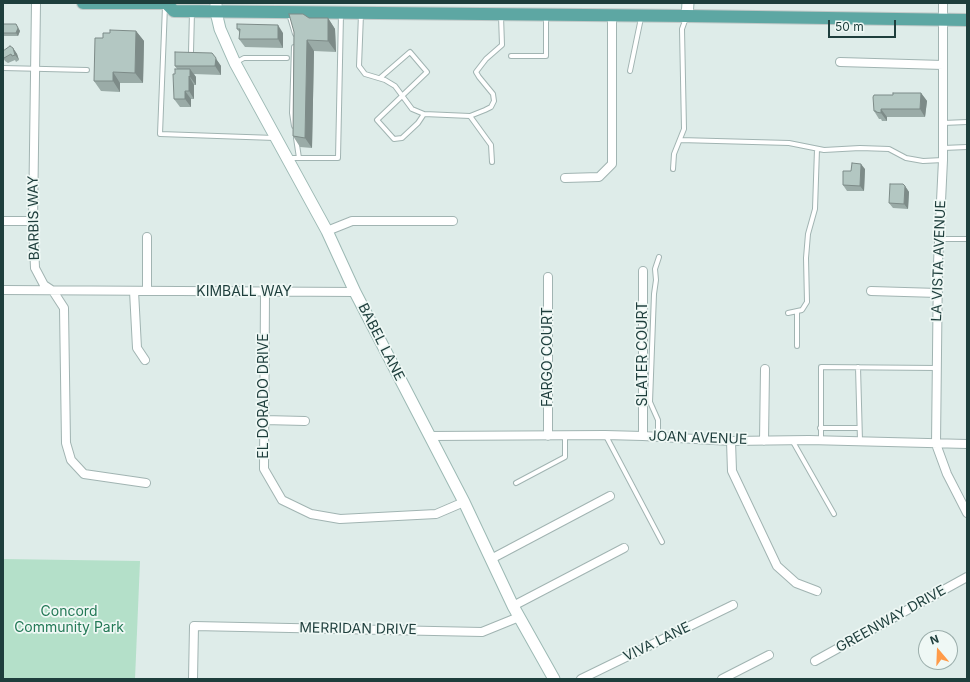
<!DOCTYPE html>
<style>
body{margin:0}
#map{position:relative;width:970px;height:682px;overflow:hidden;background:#deece9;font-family:Inter,sans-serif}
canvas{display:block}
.frame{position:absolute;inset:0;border:4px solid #1e3e3c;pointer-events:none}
.north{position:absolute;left:918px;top:630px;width:40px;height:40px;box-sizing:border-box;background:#eff8f5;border:1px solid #9baeab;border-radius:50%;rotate:341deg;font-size:11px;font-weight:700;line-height:16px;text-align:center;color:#1e3e3c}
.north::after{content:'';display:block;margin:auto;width:14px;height:18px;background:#ff9b49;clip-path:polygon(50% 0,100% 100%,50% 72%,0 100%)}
.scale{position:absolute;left:828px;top:20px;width:68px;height:18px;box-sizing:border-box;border:2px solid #1e3e3c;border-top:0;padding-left:5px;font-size:12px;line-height:14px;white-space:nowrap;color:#1e3e3c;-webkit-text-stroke:3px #eff8f5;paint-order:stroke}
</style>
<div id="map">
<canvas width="970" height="682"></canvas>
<div class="frame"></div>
<div class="north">N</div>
<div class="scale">50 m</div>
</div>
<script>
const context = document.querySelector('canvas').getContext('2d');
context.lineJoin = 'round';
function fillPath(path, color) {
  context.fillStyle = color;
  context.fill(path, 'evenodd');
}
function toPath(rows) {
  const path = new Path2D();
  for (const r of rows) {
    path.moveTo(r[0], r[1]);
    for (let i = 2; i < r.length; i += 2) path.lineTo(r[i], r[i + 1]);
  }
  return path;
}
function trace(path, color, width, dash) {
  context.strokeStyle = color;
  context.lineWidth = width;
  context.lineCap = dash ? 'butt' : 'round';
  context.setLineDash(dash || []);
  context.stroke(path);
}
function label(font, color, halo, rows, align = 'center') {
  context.font = font + ' Inter,sans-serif';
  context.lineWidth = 3.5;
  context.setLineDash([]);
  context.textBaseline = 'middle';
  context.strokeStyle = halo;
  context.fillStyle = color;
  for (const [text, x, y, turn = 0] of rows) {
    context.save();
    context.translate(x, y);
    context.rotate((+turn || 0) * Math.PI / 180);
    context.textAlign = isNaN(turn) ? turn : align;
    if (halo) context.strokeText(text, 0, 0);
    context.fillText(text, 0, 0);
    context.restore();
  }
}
const green = toPath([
 [3,559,140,561,135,679,3,679]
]);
const lane = toPath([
 [165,6,160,134,275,138],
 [289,14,295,34],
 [361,14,359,66,365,74,385,80,395,86,412,109,424,114,470,116,485,110,491,107,494,101,493,94,479,77,476,72,486,59,502,45,501,16],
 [191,52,192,12],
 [511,56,546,56,546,17],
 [235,63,244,58,287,58],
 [3,68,87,70],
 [630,71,641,18],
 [380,78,410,52,427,72,377,120,394,139,402,138,418,123,424,114],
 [470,116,491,145,492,162],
 [943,123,967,122],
 [294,126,292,113,294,47],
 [296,138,299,158],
 [680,140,789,143,824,150,860,148,889,149,906,158,923,161,943,160],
 [943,148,967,147],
 [289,158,338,158,341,14],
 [673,169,674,154,684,129,682,29,686,18],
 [939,239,967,239],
 [788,313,802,310,807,302,806,258,808,234,815,209,817,149],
 [797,346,797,311],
 [858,367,860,441],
 [820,428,859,428],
 [606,436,662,542],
 [658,437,658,420,650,402,654,294,656,280,655,269,659,257],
 [792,440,834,514],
 [821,440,821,367,937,368],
 [516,483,565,457,565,436]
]);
const street = toPath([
 [36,3,33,221,35,268,44,285,53,291,64,308,66,443,71,460,84,474,146,483],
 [943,3,943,160,938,263,936,444,947,474,967,513],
 [840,62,943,65],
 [565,178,599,177,612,164,612,15],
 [3,221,33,221],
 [327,231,352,221,453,221],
 [147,237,147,291],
 [643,271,643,436],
 [3,290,355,292],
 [134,291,137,348,145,360],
 [871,291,938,293],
 [265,292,264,469,282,500,311,514,340,519,436,514,464,502],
 [264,420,305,421],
 [429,436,605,435,643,436,731,441,809,440,967,444],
 [548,436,548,277],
 [731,441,732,471,777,566,796,583,817,591],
 [764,441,765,369],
 [491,559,610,496],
 [513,606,624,548],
 [815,661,967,577],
 [193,679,194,626,482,632,519,617],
 [581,679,733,605],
 [722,679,769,655]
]);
const secondary = toPath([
 [216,3,216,12,220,29,235,63,327,231,355,292,464,502,513,606,554,679],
 [687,16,688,3]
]);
const primary = toPath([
 [83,3,166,3],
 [166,3,174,11,687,16,967,20]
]);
const wall = toPath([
 [309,18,328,18,335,29,336,52,314,51,312,148,300,147,293,136,294,32],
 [3,24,16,24,20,31,18,36,3,36],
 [237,29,283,33,283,48,245,47,239,39,240,33],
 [136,31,144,41,143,83,120,83,120,92,101,91,94,81,103,38,110,33],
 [13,48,17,54,19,60,16,62,15,60,8,63,5,61,3,58,3,51],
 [212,53,221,66,221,75,194,74,196,77,196,85,194,85,194,99,191,99,191,107,180,107,174,99,177,69,175,66],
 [921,93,927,101,925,117,887,117,887,121,882,121,881,119,879,119,874,111,893,95],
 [865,169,864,191,847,191,843,185,851,171],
 [905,186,909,192,908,209,893,208,889,203]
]);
const shadedWall = toPath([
 [328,18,335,29,336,52,328,41],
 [16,24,20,31,18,36,16,33],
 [278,25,283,33,283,48,278,39],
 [136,31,144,41,143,83,135,73],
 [307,40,314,51,312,148,305,138],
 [13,48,17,54,19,60,15,55],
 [212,53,221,66,221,75,215,66],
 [190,69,196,77,196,85,190,77],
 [113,72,120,83,120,92,113,81],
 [189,76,194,85,194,99,189,91],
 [185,91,191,99,191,107,185,99],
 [921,93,927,101,925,117,920,109],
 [881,109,887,117,887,121,881,113],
 [861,164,865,169,864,191,860,186],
 [905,186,909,192,908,209,904,204]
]);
const building = toPath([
 [289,14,303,14,309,18,328,18,328,41,307,40,305,138,293,136,294,32,289,14],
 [3,24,16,24,18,28,16,33,3,33,3,24],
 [237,24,278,25,278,39,239,39,240,29,237,29,237,24],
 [110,30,136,31,135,73,113,72,113,81,94,81,95,38,103,38,103,33,110,33,110,30],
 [10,46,13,48,15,55,12,56,11,54,4,58,3,57,3,51,10,46],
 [175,52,212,53,216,58,215,66,175,66,175,52],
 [175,69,190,69,190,77,189,76,189,91,185,91,185,99,174,99,173,74,175,74,175,69],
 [893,93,921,93,920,109,881,109,881,113,876,112,876,111,874,111,873,97,874,95,893,95,893,93],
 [852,163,861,164,860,186,843,185,843,171,851,171,852,163],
 [890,184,903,184,905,186,904,204,889,203,890,184]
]);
const streetNames = [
 ["BARBIS WAY",34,218,-91],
 ["LA VISTA AVENUE",939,261,-88],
 ["KIMBALL WAY",244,292],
 ["BABEL LANE",381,342,63],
 ["SLATER COURT",643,354,-90],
 ["FARGO COURT",548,357,-90],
 ["EL DORADO DRIVE",264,396,-90],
 ["JOAN AVENUE",698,438,2],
 ["GREENWAY DRIVE",891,619,-29],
 ["MERRIDAN DRIVE",358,629,1],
 ["VIVA LANE",657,642,-26]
];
const parkNames = [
 ["Concord",69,612],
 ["Community Park",69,628]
];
fillPath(green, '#b4e0c9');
trace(lane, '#a1b4b2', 6);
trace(street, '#a1b4b2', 10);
trace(secondary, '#9cb9b4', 13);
trace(primary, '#c0c9c8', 14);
trace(lane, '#fff', 4);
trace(street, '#fff', 8);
trace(secondary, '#fff', 11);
trace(primary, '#5da7a3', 12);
fillPath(wall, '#9aaba7');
fillPath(shadedWall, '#7d8b88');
fillPath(building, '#b3c7c2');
trace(building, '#7d8b88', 1);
label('14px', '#1e3e3c', '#eff8f5', streetNames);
label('14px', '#237956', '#eff8f5', parkNames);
</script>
